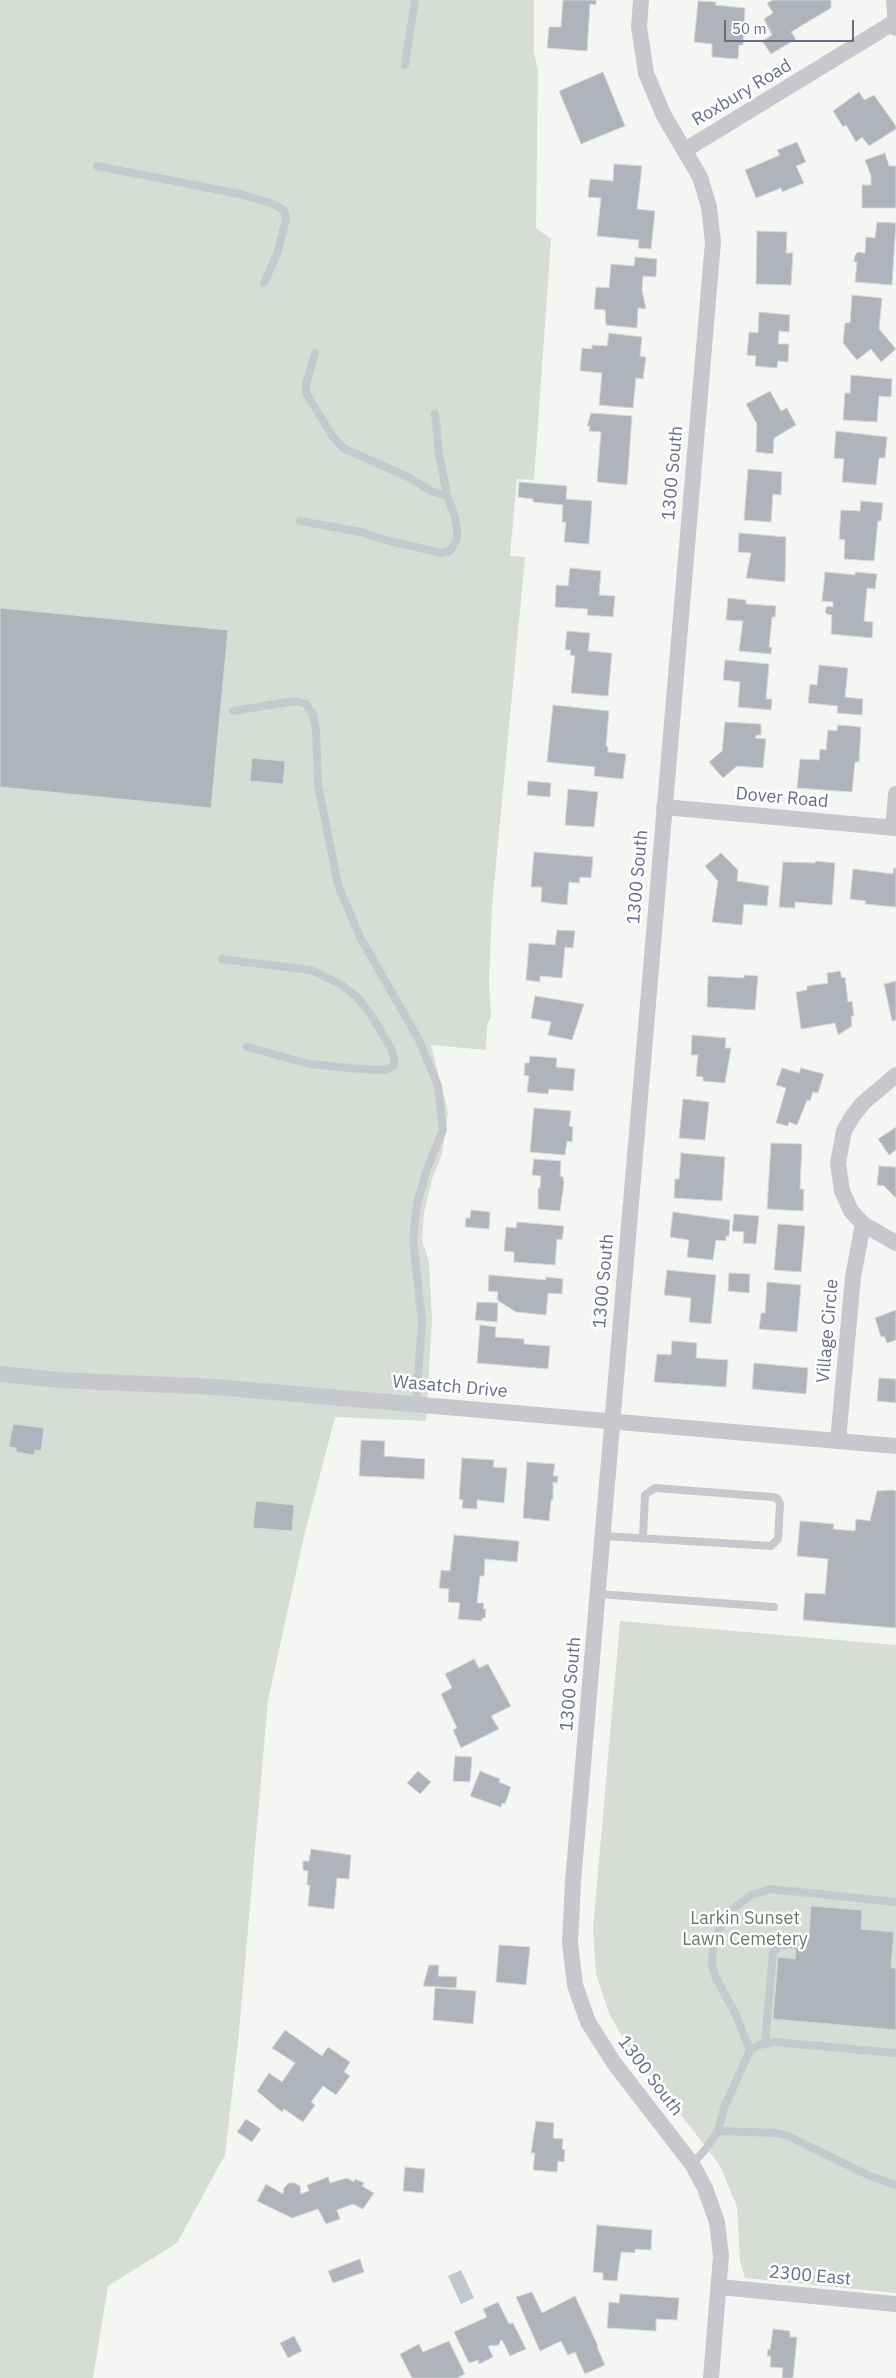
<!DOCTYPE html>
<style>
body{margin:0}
#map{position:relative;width:896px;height:2378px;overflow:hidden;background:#f5f6f3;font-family:"IBM Plex Sans",sans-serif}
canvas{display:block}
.scale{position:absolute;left:724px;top:20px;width:130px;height:22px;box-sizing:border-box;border:2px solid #656e84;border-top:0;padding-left:6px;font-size:15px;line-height:18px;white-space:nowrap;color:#656e84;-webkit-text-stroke:4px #fff;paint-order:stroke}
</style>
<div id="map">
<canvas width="896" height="2378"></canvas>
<div class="scale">50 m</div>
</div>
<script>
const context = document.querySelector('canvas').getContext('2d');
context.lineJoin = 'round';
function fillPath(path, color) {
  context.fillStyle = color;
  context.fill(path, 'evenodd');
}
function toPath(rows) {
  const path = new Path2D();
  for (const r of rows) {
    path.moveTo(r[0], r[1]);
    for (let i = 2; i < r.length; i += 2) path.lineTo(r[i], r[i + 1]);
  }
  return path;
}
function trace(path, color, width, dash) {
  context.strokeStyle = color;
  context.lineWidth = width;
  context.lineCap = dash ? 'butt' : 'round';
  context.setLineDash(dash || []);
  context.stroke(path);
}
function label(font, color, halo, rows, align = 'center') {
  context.font = font + ' "IBM Plex Sans",sans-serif';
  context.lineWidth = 5;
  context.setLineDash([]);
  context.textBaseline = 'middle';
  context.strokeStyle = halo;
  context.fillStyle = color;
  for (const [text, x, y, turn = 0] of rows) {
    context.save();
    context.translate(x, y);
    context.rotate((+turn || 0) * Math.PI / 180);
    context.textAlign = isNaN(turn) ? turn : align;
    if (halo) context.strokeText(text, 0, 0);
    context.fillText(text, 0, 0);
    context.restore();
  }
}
const green = toPath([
 [0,0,534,0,534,52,538,71,536,228,551,239,534,480,517,479,510,556,525,557,492,907,489,981,491,1017,487,1026,486,1050,431,1045,448,1112,442,1154,432,1179,424,1213,422,1240,429,1262,432,1319,426,1421,335,1417,304,1536,268,1700,239,2032,225,2155,177,2243,108,2286,93,2378,0,2378],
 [620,1621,896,1645,896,2293,745,2278,740,2261,737,2207,722,2170,716,2160,626,2044,609,2013,596,1974,593,1929]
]);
const water = toPath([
 [461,2270,474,2298,461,2304,448,2276]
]);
const building = toPath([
 [563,0,596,0,596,5,590,4,587,51,547,48,549,27,561,27,563,0],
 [773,0,831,0,831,8,791,32,796,39,771,54,762,41,772,35,764,19,773,13,767,3,773,0],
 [698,1,716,2,715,5,745,8,743,45,739,45,738,59,712,57,712,44,694,42,698,1],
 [603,72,625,126,581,144,559,91,603,72],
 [859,92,864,100,874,95,896,126,896,129,869,146,862,137,856,142,846,125,843,127,833,111,859,92],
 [797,142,806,162,796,166,804,183,782,192,781,188,756,198,745,170,780,155,777,150,797,142],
 [885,153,889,166,896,166,896,208,862,208,862,185,871,185,871,176,865,160,885,153],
 [614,164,642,166,637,209,655,211,651,249,638,248,639,240,597,236,601,198,588,197,590,179,613,181,614,164],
 [877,222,896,223,892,285,855,282,857,262,854,262,855,255,858,252,865,253,866,237,875,238,877,222],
 [757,231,787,232,786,253,793,253,791,285,756,284,757,231],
 [635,257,657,259,656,277,643,276,642,290,646,309,638,308,637,328,606,325,605,310,594,309,596,287,609,288,611,264,634,266,635,257],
 [852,295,882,298,879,329,896,349,881,362,871,349,857,360,843,343,845,323,850,323,852,295],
 [759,312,790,315,789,332,779,331,778,344,789,344,788,362,778,361,777,368,755,366,756,356,747,355,749,332,758,333,759,312],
 [609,333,642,337,640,356,646,357,643,379,636,378,633,408,599,405,602,373,580,371,582,348,592,349,592,345,607,346,609,333],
 [851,375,892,379,891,397,879,396,877,422,843,420,845,393,850,393,851,375],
 [770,391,781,411,787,408,796,425,774,438,773,454,756,452,757,424,746,404,770,391],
 [591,413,632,416,627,485,597,482,601,432,589,431,590,426,587,426,591,413],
 [836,431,887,437,885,458,879,458,876,485,842,482,844,459,834,458,836,431],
 [748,469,782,472,781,495,773,494,771,522,744,520,748,469],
 [519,482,567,486,566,499,592,501,589,544,564,542,566,522,562,522,563,505,533,502,533,499,518,497,519,482],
 [861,501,883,503,881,521,878,521,874,561,844,559,845,540,839,539,841,510,860,511,861,501],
 [739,533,786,537,785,582,746,578,751,553,738,552,739,533],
 [570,568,601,571,599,595,615,596,613,617,587,615,588,609,555,607,556,585,568,586,570,568],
 [825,572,855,575,855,572,877,574,875,589,867,588,864,621,873,622,872,638,831,634,832,615,827,614,825,612,827,606,833,607,833,602,822,601,825,572],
 [728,598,746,600,746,604,776,606,775,617,772,617,769,647,772,647,771,654,739,651,743,621,726,620,728,598],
 [0,608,228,630,211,808,0,787,0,608],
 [567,631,590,633,588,651,612,653,608,696,571,693,575,656,570,655,571,650,565,650,567,631],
 [725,660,769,664,766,699,772,699,771,710,738,707,740,682,723,680,725,660],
 [819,665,848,668,845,697,863,699,862,715,837,713,838,706,808,703,810,684,817,685,819,665],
 [553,705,609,711,606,746,608,747,608,752,626,754,623,779,594,776,595,767,547,762,553,705],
 [725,722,761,724,761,735,756,735,755,738,766,739,763,768,737,766,723,778,709,762,722,751,725,722],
 [838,725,861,727,859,762,855,762,852,792,797,788,800,759,819,760,820,749,826,750,828,730,837,731,838,725],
 [252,758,285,761,283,784,250,781,252,758],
 [528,781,551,783,550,797,527,795,528,781],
 [568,789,598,792,594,827,565,825,568,789],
 [534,852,593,857,591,878,580,877,579,883,569,882,567,905,541,902,542,887,531,887,534,852],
 [721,853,738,870,737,881,769,886,767,906,744,904,742,925,712,922,718,881,705,866,721,853],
 [816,861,835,863,832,905,795,902,795,908,779,907,783,862,815,863,816,861],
 [894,868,896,868,896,907,865,904,866,901,850,899,853,869,893,874,894,868],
 [557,930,575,931,573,948,565,947,562,978,540,976,540,982,526,980,529,943,555,945,557,930],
 [840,971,842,978,845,977,848,1002,852,1001,854,1016,851,1016,852,1026,838,1035,835,1023,801,1029,796,992,807,990,807,986,828,983,827,973,840,971],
 [744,975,758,976,755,1010,707,1007,708,976,744,978,744,975],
 [896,981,896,1020,892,1021,884,984,896,981],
 [535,996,584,1004,572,1040,548,1035,551,1022,531,1018,535,996],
 [692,1035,726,1038,725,1048,731,1048,725,1083,703,1081,703,1077,696,1076,698,1055,691,1055,692,1035],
 [530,1056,557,1058,556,1067,575,1069,573,1091,549,1089,548,1094,527,1092,529,1076,524,1075,525,1063,529,1063,530,1056],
 [782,1068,799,1073,801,1068,824,1074,818,1093,813,1092,810,1101,807,1100,797,1125,789,1122,788,1126,776,1123,786,1088,776,1085,782,1068],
 [683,1099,709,1102,705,1140,679,1138,683,1099],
 [534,1108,571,1111,569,1126,573,1127,572,1142,567,1141,565,1155,530,1152,534,1108],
 [896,1127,896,1150,889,1155,878,1139,896,1127],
 [771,1143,802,1144,800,1189,804,1189,803,1211,767,1209,771,1143],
 [681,1153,725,1157,722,1201,674,1198,675,1179,679,1179,681,1153],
 [534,1159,561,1161,560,1176,563,1177,564,1183,560,1211,538,1209,538,1188,540,1188,541,1176,532,1175,534,1159],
 [879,1166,896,1167,896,1198,884,1186,877,1185,879,1166],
 [471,1210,490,1212,489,1229,465,1227,466,1218,470,1218,471,1210],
 [673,1212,730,1220,729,1236,726,1236,726,1241,716,1240,713,1260,687,1257,689,1240,670,1237,673,1212],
 [734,1214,759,1216,756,1244,743,1243,744,1232,732,1231,734,1214],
 [517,1222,564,1226,562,1240,557,1239,555,1265,514,1262,514,1252,504,1251,506,1227,516,1228,517,1222],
 [778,1224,805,1226,801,1272,774,1270,778,1224],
 [667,1270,716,1275,711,1324,689,1322,691,1298,664,1295,667,1270],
 [729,1273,750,1274,749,1293,728,1291,729,1273],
 [489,1275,546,1280,546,1277,563,1279,562,1294,548,1293,546,1315,516,1312,497,1300,498,1292,488,1291,489,1275],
 [767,1282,801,1285,797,1332,759,1329,761,1313,765,1313,767,1282],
 [477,1302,498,1303,497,1322,475,1320,477,1302],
 [896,1310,896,1340,887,1343,884,1336,881,1337,875,1318,896,1310],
 [480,1325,496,1327,495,1337,524,1339,524,1344,550,1346,548,1369,477,1363,480,1325],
 [672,1341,697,1343,696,1358,728,1360,726,1387,654,1382,657,1354,671,1355,672,1341],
 [754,1363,808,1368,806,1394,752,1389,754,1363],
 [879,1378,896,1379,896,1403,877,1401,879,1378],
 [13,1424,44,1428,41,1451,35,1450,34,1455,16,1452,16,1448,9,1447,13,1424],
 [361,1440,385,1441,384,1456,425,1459,424,1479,359,1476,361,1440],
 [462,1458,494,1460,493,1467,507,1468,504,1503,477,1500,477,1509,462,1508,463,1500,459,1499,462,1458],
 [527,1462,555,1464,553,1476,558,1476,557,1483,553,1482,553,1500,551,1500,549,1521,523,1518,527,1462],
 [893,1490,896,1491,896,1628,803,1620,805,1593,825,1594,828,1559,797,1556,800,1521,834,1524,833,1529,855,1531,856,1519,870,1521,877,1491,893,1490],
 [256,1501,294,1505,292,1531,253,1528,256,1501],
 [454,1535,519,1541,517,1562,485,1559,484,1576,480,1576,477,1603,484,1603,483,1609,486,1609,485,1618,482,1618,482,1621,458,1619,460,1603,448,1602,449,1589,439,1588,441,1570,450,1571,454,1535],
 [474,1659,479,1668,488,1664,511,1706,491,1716,499,1729,461,1748,453,1730,457,1728,441,1694,452,1688,445,1674,474,1659],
 [455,1756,472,1757,470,1782,453,1781,455,1756],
 [418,1771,431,1782,420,1794,407,1783,418,1771],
 [480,1771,500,1779,499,1782,511,1787,505,1804,502,1803,501,1807,470,1796,480,1771],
 [311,1849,351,1855,349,1879,337,1878,334,1909,308,1906,310,1885,307,1885,308,1871,303,1870,303,1861,309,1861,311,1849],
 [811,1906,862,1910,861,1929,894,1932,891,1968,896,1968,896,2030,773,2019,778,1957,795,1959,797,1932,809,1933,811,1906],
 [499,1945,530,1947,526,1985,496,1982,499,1945],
 [429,1965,439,1965,438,1976,457,1977,456,1988,423,1986,429,1965],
 [435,1988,476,1991,473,2024,433,2020,435,1988],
 [285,2030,322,2056,328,2047,350,2062,344,2072,350,2076,336,2095,323,2086,311,2102,315,2105,303,2122,284,2109,282,2112,257,2091,269,2073,282,2082,295,2063,272,2048,285,2030],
 [246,2119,261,2129,252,2142,237,2132,246,2119],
 [536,2121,554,2123,553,2138,563,2139,562,2149,565,2150,564,2162,558,2161,557,2172,533,2170,535,2153,531,2153,536,2121],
 [405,2167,425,2169,423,2193,403,2191,405,2167],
 [328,2177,330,2183,347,2178,354,2182,355,2179,364,2183,362,2186,374,2193,363,2209,353,2204,337,2210,340,2219,326,2224,318,2209,292,2218,257,2201,266,2184,283,2194,284,2188,289,2183,295,2183,300,2186,301,2194,309,2191,307,2185,328,2177],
 [597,2225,652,2230,651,2250,635,2249,635,2253,621,2252,617,2281,603,2280,603,2273,593,2272,597,2225],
 [360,2259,364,2272,333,2283,328,2271,360,2259],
 [532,2292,542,2313,575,2296,598,2346,597,2347,605,2365,585,2374,575,2352,568,2355,561,2341,540,2351,516,2297,532,2292],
 [620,2294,679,2298,677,2320,656,2319,656,2331,607,2328,609,2302,619,2303,620,2294],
 [498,2302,509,2324,513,2323,526,2349,510,2356,502,2340,500,2341,499,2345,488,2346,493,2357,479,2364,478,2360,469,2363,454,2332,487,2317,483,2309,498,2302],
 [773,2329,790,2331,790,2337,797,2337,793,2378,782,2378,783,2368,770,2367,771,2356,767,2356,768,2349,770,2350,773,2329],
 [294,2336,302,2351,288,2358,280,2343,294,2336],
 [449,2341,465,2374,457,2378,412,2378,400,2354,419,2344,423,2352,449,2341]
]);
const service = toPath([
 [405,65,415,0],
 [97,166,240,194,271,203,284,210,286,219,277,254,264,283],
 [315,353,306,384,306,393,333,437,343,448,410,478,431,491,447,496],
 [300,521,361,532,385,540,442,553,450,551,457,539,457,529,455,517,447,496,439,453,435,414],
 [233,711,295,701,306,704,313,715,316,730,318,785,338,885,360,937,419,1040,438,1086,443,1130,427,1169,417,1203,413,1240,422,1322,416,1404],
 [222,959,311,970,342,985,357,997,371,1015,391,1048,394,1057,394,1065,387,1070,372,1070,310,1064,247,1047],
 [604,1536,771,1546,778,1539,780,1503,777,1498,772,1497,655,1488,645,1495,643,1538],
 [599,1594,774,1607],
 [765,2043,773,1952,780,1945,796,1945],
 [750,2050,735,2013,715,1976,712,1965,714,1939,725,1919,733,1909,751,1895,771,1889,896,1902],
 [718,2131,777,2133,788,2136,870,2176,896,2185],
 [692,2164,705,2150,718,2131,724,2108,750,2050,759,2045,775,2042,896,2053]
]);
const minor = toPath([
 [641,0,639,27,646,73,663,114,700,177,709,207,713,242,573,1882,570,1943,575,1985,588,2022,614,2063,692,2164,705,2188,717,2222,721,2256,711,2378],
 [894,0,896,28],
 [685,150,896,21],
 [664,807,896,828],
 [893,828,896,794],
 [896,1075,863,1103,852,1117,844,1131,838,1163,842,1191,851,1211,863,1224,896,1243],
 [0,1374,59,1380,215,1387,896,1446],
 [838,1441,853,1277,863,1224],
 [719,2287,896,2304]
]);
const streetNames = [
 ["Roxbury Road",742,93,-31],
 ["1300 South",673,473,-85],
 ["Dover Road",782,798,5],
 ["1300 South",638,877,-85],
 ["1300 South",604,1281,-85],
 ["Village Circle",828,1331,-85],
 ["Wasatch Drive",450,1387,5],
 ["1300 South",571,1684,-85],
 ["1300 South",650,2076,53],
 ["2300 East",810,2276,5]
];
const parkNames = [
 ["Larkin Sunset",745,1919],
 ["Lawn Cemetery",745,1940]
];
fillPath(green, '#d5ddd4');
fillPath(water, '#c1c7cf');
fillPath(building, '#afb3bb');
trace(building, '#d7d8d5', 1);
trace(service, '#c7c8cd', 8);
trace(minor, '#c7c8cd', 16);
label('18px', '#656e84', '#fff', streetNames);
label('18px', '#647b65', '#fff', parkNames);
</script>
